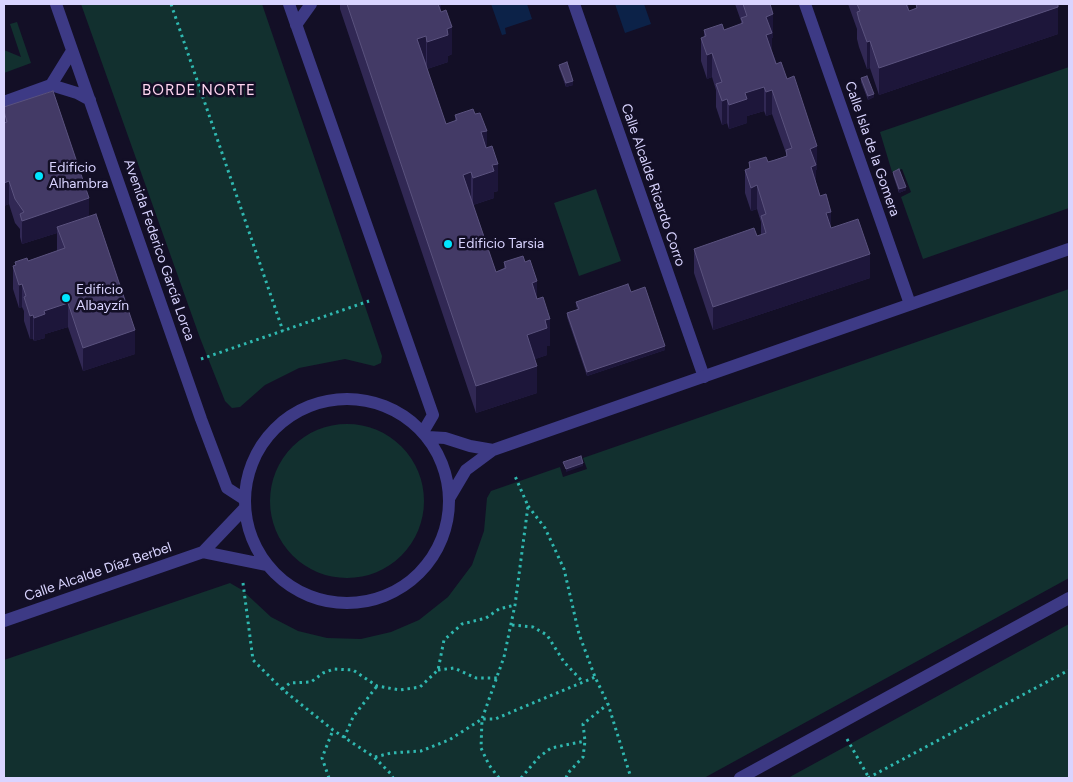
<!DOCTYPE html>
<meta charset="utf-8">
<style>
body{margin:0}
#map{position:relative;width:1073px;height:782px;overflow:hidden;background:#130f26;font-family:Figtree,sans-serif}
canvas{display:block}
.frame{position:absolute;inset:0;border:5px solid #d9d4ff;pointer-events:none}
</style>
<div id="map">
<canvas width="1073" height="782"></canvas>
<div class="frame"></div>
</div>
<script>
const context = document.querySelector('canvas').getContext('2d');
context.lineJoin = 'round';
function fillPath(path, color) {
  context.fillStyle = color;
  context.fill(path, 'evenodd');
}
function toPath(rows) {
  const path = new Path2D();
  for (const r of rows) {
    if (r.length === 3) {
      path.moveTo(r[0] + r[2], r[1]);
      path.arc(r[0], r[1], r[2], 0, 2 * Math.PI);
      continue;
    }
    path.moveTo(r[0], r[1]);
    for (let i = 2; i < r.length; i += 2) path.lineTo(r[i], r[i + 1]);
  }
  return path;
}
function trace(path, color, width, dash) {
  context.strokeStyle = color;
  context.lineWidth = width;
  context.lineCap = dash ? 'butt' : 'round';
  context.setLineDash(dash || []);
  context.stroke(path);
}
function label(font, color, halo, rows, align = 'center') {
  context.font = font + ' Figtree,sans-serif';
  context.lineWidth = 5;
  context.setLineDash([]);
  context.textBaseline = 'middle';
  context.strokeStyle = halo;
  context.fillStyle = color;
  for (const [text, x, y, turn = 0] of rows) {
    context.save();
    context.translate(x, y);
    context.rotate((+turn || 0) * Math.PI / 180);
    context.textAlign = isNaN(turn) ? turn : align;
    if (halo) context.strokeText(text, 0, 0);
    context.fillText(text, 0, 0);
    context.restore();
  }
}
const green = toPath([
 [81,4,262,4,382,356,381,363,374,366,345,359,299,368,265,385,240,407,232,408,225,401,200,338],
 [17,22,31,63,4,73,4,50,21,57,10,24],
 [1069,67,1069,208,923,259,901,197,911,192,902,169,892,172,880,132],
 [596,189,621,261,579,276,554,203],
 [1069,289,1069,578,704,778,4,778,4,660,230,583,242,590,271,617,298,631,327,638,361,639,391,632,419,620,448,597,472,565,484,531,487,498,491,491,560,467,563,477,587,469,583,458],
 [347,501,77],
 [1069,624,1069,778,788,778]
]);
const water = toPath([
 [491,4,527,4,532,19,505,28,506,34,502,35],
 [615,4,644,4,651,24,625,33]
]);
const path = toPath([
 [171,4,283,331],
 [201,359,369,301],
 [528,506,545,528,564,569,579,634,595,677,608,704,631,778],
 [243,583,253,660,282,689,333,730,374,757,391,774,393,778],
 [512,625,533,627,547,635,564,662,583,682],
 [438,670,454,668,476,678,497,678],
 [282,689,290,683,311,682,323,673,334,669,353,670,377,686,400,690,420,687,438,670,444,640,462,624,486,618,499,609,515,605],
 [344,738,353,717,377,686],
 [847,739,869,778],
 [375,757,391,753,421,751,449,740,482,719,495,719,595,677],
 [329,778,322,758,333,730],
 [499,778,489,765,481,748,482,719,504,657,515,605,528,506,515,476],
 [521,778,539,757,551,748,585,741],
 [566,778,568,773,583,757,585,741,583,724,608,704],
 [868,778,1069,670]
]);
const pedestrian = toPath([
 [574,4,704,377]
]);
const minor = toPath([
 [56,4,201,419,227,488,244,499],
 [289,4,433,415,423,432],
 [805,4,910,304],
 [296,25,311,4],
 [51,85,72,51],
 [4,102,51,85,77,93,90,100],
 [347,501,102],
 [428,437,445,438,470,446,493,450],
 [450,497,466,470,493,450,1069,249],
 [203,552,267,565],
 [4,621,203,552,244,509],
 [740,778,1069,598]
]);
const wall = toPath([
 [340,4,441,4,441,12,452,54,448,56,448,62,427,69,446,124,455,121,455,115,487,148,498,191,494,192,494,198,473,205,496,272,504,268,504,262,537,299,550,346,547,346,547,355,535,359,537,393,476,413,340,9],
 [735,4,770,4,773,38,772,38,772,51,817,170,816,170,816,183,831,228,870,278,713,330,694,273,694,249,761,235,761,222,757,209,751,211,745,193,745,170,749,169,749,162,768,162,786,156,786,153,772,114,766,116,764,111,747,116,747,123,729,129,727,123,722,125,716,107,716,90,712,77,707,79,701,61,701,38,704,37,704,30,724,30,741,24,741,21],
 [848,4,908,4,909,11,916,8,916,4,1059,4,1058,4,1058,34,879,95,870,68,867,69,859,47,857,39,857,29],
 [559,65,573,85,566,87,559,68],
 [861,78,874,97,868,100,861,82],
 [4,107,89,216,135,354,83,371,68,327,45,334,45,338,34,341,33,339,30,339,24,321,24,311,22,307,19,308,13,289,13,266,15,265,15,262,28,261,57,251,57,233,22,244,20,237,20,229,15,223,9,204,4,206],
 [893,172,906,190,899,193,893,175],
 [631,292,665,350,587,376,567,317,567,313,578,310,576,306,576,302]
]);
const shadedWall = toPath([
 [435,4,441,4,441,21],
 [1058,7,1058,34,879,95,879,68],
 [773,14,773,38,772,38,772,57,766,59,766,17],
 [452,27,452,54,448,56,448,62,427,69,427,42,447,29],
 [426,36,426,63,417,39],
 [870,41,870,68,867,69,867,42],
 [712,53,712,77,707,79,707,55],
 [573,81,573,85,566,87,566,83],
 [764,87,764,111,747,116,747,123,729,129,729,105,745,93],
 [772,90,772,114,766,116,766,92],
 [874,94,874,97,868,100,868,96],
 [727,99,727,123,722,125,722,101],
 [487,131,487,158,481,132],
 [817,146,817,170,816,170,816,189,811,191,810,149],
 [498,164,498,191,494,192,494,198,473,205,473,178,492,165],
 [471,172,471,199,463,175],
 [9,181,9,204,4,206,4,183],
 [757,185,757,209,751,211,751,188],
 [906,187,906,190,899,193,899,189],
 [89,198,89,222,57,227,57,233,22,244,22,221],
 [831,212,831,235,826,213],
 [870,254,870,278,713,330,713,307],
 [537,281,537,308,532,283],
 [22,284,22,307,19,308,19,285],
 [68,303,68,327,45,334,45,338,34,341,34,318,44,311],
 [33,315,33,339,30,339,30,316],
 [550,319,550,346,547,346,547,355,527,362,527,335,545,320],
 [135,330,135,354,83,371,83,348],
 [665,346,665,350,587,376,587,372],
 [537,366,537,393,476,413,476,386],
 [583,463,583,466,566,472,566,469]
]);
const building = toPath([
 [347,4,438,4,441,12,446,10,452,27,447,29,448,35,427,42,426,36,417,39,446,124,457,120,455,115,473,109,475,114,480,113,487,131,481,132,486,148,492,146,498,164,492,165,494,171,473,178,471,172,463,175,496,272,506,268,504,262,523,256,525,262,530,260,537,281,532,283,537,299,543,297,550,319,545,320,547,328,527,335,537,366,476,386,347,4],
 [743,4,770,4,773,14,766,17,772,33,766,35,776,64,781,62,787,79,794,76,817,146,810,149,816,165,811,167,820,196,826,194,831,212,826,213,831,228,858,219,870,254,713,307,694,249,754,228,757,236,766,233,761,216,766,214,757,185,751,188,745,170,750,168,749,162,766,157,768,162,775,160,787,156,786,150,792,148,772,90,766,92,764,87,745,93,747,99,729,105,727,99,722,101,716,84,722,82,712,53,707,55,701,38,706,36,704,30,722,24,724,30,743,23,741,18,747,16,743,4],
 [857,4,906,4,909,11,917,8,916,4,1058,4,1058,7,879,68,870,41,867,42,859,20,857,12,860,11,857,4],
 [567,62,573,81,566,83,559,65,567,62],
 [867,76,874,94,868,96,861,78,867,76],
 [53,91,89,198,22,221,20,214,24,212,15,199,9,181,4,183,4,123,7,122,4,111,4,107,53,91],
 [899,169,906,187,899,189,893,172,899,169],
 [96,214,135,330,83,348,68,303,44,311,45,314,34,318,33,315,30,316,24,297,26,296,22,284,19,285,13,266,16,265,15,262,27,258,28,261,65,248,57,227,96,214],
 [628,284,631,292,645,287,665,346,587,372,567,313,579,309,576,302,628,284],
 [581,456,583,463,566,469,563,462,581,456]
]);
const markers = [
 [39,176,5,"#00e5ff"],
 [448,244,5,"#00e5ff"],
 [66,298,5,"#00e5ff"]
];
const streetNames = [
 ["Calle Isla de la Gomera",872,149,71],
 ["Calle Alcalde Ricardo Corro",653,185,71],
 ["Avenida Federico García Lorca",159,250,71],
 ["Calle Alcalde Díaz Berbel",98,572,-19]
];
const poiNames = [
 ["Edificio",49,168],
 ["Alhambra",49,184],
 ["Edificio Tarsia",458,244],
 ["Edificio",76,290],
 ["Albayzín",76,306]
];
const neighbourhoodNames = [
 ["BORDE NORTE",199,91]
];
fillPath(green, '#12302f');
fillPath(water, '#0c2248');
trace(path, '#2fb8b0', 3, [2.5, 4]);
trace(pedestrian, '#3d3a85', 12);
trace(minor, '#3d3a85', 12);
fillPath(wall, '#312854');
fillPath(shadedWall, '#1d163a');
fillPath(building, '#433a66');
trace(building, '#5a527e', 1);
for (const [x, y, r, color] of markers) {
  const dot = new Path2D();
  dot.arc(x, y, r, 0, 2 * Math.PI);
  context.fillStyle = color;
  context.fill(dot);
  trace(dot, '#130f26', 2);
}
label('14px', '#d9d4ff', '#130f26', streetNames);
label('14px', '#d9d4ff', '#130f26', poiNames, 'left');
context.letterSpacing = '1px';
label('15px', '#ffd6f0', '#130f26', neighbourhoodNames);
context.letterSpacing = '0px';
</script>
